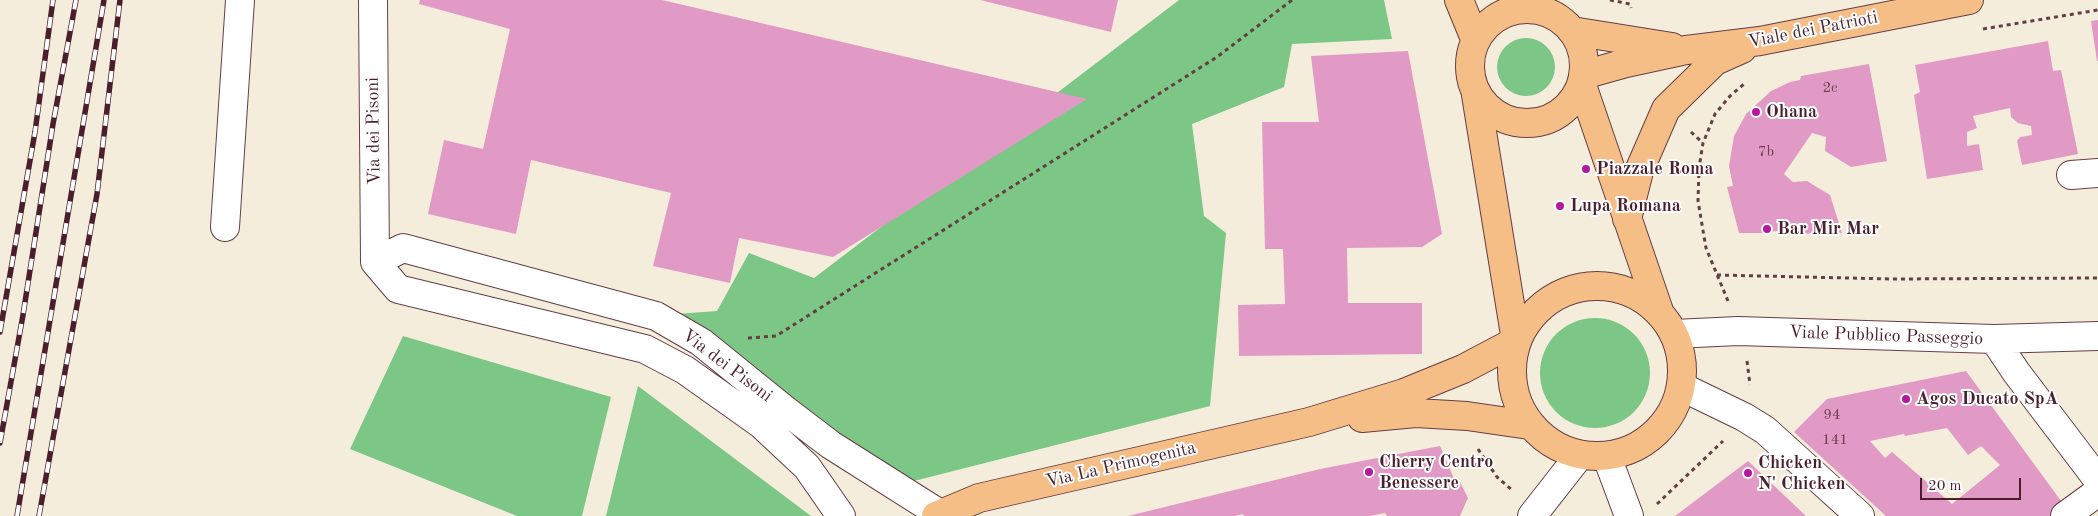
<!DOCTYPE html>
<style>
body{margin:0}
#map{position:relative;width:2098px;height:516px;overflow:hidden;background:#f5eddb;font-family:"Old Standard TT",serif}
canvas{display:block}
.scale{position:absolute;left:1920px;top:478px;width:101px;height:22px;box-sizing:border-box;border:2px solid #4a1f2b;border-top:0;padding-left:6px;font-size:15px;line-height:18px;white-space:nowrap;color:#4a1f2b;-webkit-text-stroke:4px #fff;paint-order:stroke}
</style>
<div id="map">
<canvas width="2098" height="516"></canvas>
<div class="scale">20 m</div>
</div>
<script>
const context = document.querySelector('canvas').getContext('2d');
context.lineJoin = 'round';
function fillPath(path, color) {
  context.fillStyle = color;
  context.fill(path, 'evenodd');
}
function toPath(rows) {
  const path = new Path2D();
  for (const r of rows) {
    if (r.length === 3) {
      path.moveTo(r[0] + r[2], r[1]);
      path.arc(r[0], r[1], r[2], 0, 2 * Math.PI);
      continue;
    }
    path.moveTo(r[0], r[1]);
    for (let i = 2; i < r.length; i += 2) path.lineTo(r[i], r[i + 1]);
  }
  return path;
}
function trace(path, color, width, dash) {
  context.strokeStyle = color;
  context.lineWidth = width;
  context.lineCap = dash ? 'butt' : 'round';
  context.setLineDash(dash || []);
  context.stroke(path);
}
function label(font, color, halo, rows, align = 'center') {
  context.font = font + ' "Old Standard TT",serif';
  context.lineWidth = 4;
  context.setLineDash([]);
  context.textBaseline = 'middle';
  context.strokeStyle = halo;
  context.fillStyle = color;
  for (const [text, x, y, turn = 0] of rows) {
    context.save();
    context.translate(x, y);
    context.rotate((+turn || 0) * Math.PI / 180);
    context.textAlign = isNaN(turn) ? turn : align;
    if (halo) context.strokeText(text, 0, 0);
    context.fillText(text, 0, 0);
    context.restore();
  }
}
const green = toPath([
 [1179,0,1384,0,1392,39,1292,44,1284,87,1192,124,1204,216,1226,233,1210,406,910,482,820,430,676,314,717,311,749,253,814,278],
 [1526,67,29],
 [1595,373,55],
 [403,336,611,397,582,516,517,516,350,449],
 [638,386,811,516,606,516]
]);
const building = toPath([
 [420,0,662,0,1087,99,833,257,739,238,730,283,653,266,671,193,531,160,516,234,428,214,444,140,483,149,510,29,419,4],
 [980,0,1118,0,1111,32],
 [2098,20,2098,61,2097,61,2091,21],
 [2048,41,2053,71,2061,70,2078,154,2022,165,2017,141,2020,137,2032,135,2031,126,2018,123,2011,117,2010,108,1973,116,1977,128,1967,132,1967,146,1979,144,1983,170,1927,179,1914,95,1920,92,1915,65],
 [1408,51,1442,234,1422,247,1347,248,1348,303,1422,303,1422,354,1239,356,1238,305,1285,304,1283,249,1265,249,1262,122,1319,122,1311,56],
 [1869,64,1887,161,1851,167,1825,151,1826,137,1812,133,1784,174,1793,182,1807,181,1830,195,1842,233,1785,234,1782,230,1764,233,1739,233,1727,187,1733,186,1729,166,1734,136,1746,114,1771,91,1790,82,1800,80,1801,76],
 [1966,371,2064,505,2051,516,1886,516,1794,432,1827,399],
 [1947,428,1968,455,1981,446,2000,465,1952,504,1892,452,1885,458,1870,441,1904,434,1905,436],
 [1440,446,1456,483,1459,480,1468,498,1460,516,1387,516,1385,513,1370,516,1244,516,1243,514,1235,516,1128,516,1320,469],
 [1748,461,1806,516,1675,516]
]);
const path = toPath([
 [1610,0,1630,4,1631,8],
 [1983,29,2098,10],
 [1691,132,1703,143],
 [1717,275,1892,279,2098,278],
 [1728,301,1706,248,1698,201,1699,168,1703,143,1715,114,1730,96,1744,84],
 [748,338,776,336,1217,57,1292,0],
 [1747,361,1750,385],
 [1478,449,1497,477,1512,490],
 [1657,504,1723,441]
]);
const minor = toPath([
 [373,0,375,262,398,289,645,349,685,370,761,424,807,467,841,516],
 [2071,175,2098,173],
 [225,227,240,0],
 [375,262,403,248,656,316,701,342,785,410,831,445,940,514],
 [1674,334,1738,331,1994,339,2098,336],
 [1994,339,2016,372,2098,480],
 [1682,387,1744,417,1765,430,1860,516],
 [1607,457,1629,516],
 [1532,516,1579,456],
 [2065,516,2098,492]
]);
const major = toPath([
 [1459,0,1475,39],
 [1527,66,57],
 [1572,31,1672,47],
 [1583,75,1626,63,1686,50,1760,41,1969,0],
 [1582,85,1659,311],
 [1627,219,1639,171,1666,109,1715,61,1742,49],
 [1597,371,85],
 [1362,418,1416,413,1467,416,1529,425],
 [936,516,979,498,1309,422,1404,393,1463,369,1516,341,1476,95]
]);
const rail = toPath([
 [0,332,35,132,53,0],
 [0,443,23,315,53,124,76,0],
 [17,516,104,0],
 [39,516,97,194,120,0]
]);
const markers = [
 [1756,112,5,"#b5179e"],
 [1586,169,5,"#b5179e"],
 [1560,206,5,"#b5179e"],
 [1767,229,5,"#b5179e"],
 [1906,399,5,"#b5179e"],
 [1369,472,5,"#b5179e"],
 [1748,473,5,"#b5179e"]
];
const numberNames = [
 ["2c",1830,88],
 ["7b",1766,152],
 ["94",1832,415],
 ["141",1835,440]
];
const streetNames = [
 ["Viale dei Patrioti",1813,30,-11],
 ["Via dei Pisoni",374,131,-91],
 ["Viale Pubblico Passeggio",1886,336,2],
 ["Via dei Pisoni",727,366,37],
 ["Via La Primogenita",1121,465,-13]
];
const poiNames = [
 ["Ohana",1766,112],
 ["Piazzale Roma",1596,169],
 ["Lupa Romana",1570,206],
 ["Bar Mir Mar",1777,229],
 ["Agos Ducato SpA",1916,399],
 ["Cherry Centro",1379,462],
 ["Benessere",1379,483],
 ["Chicken",1758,463],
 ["N' Chicken",1758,484]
];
fillPath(green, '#7cc785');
fillPath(building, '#e19ac6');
trace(minor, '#643e45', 30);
trace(major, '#643e45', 30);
trace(path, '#643e45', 3, [4, 4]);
trace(minor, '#fff', 28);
trace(major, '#f6be87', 28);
trace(rail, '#4a1f2b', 5.5);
trace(rail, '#fff', 4, [11]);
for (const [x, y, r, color] of markers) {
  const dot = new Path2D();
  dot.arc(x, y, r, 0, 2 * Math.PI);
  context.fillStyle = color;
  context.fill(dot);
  trace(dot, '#fff', 2);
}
label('15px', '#703e52', null, numberNames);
label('18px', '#4a1f2b', '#fff', streetNames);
label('bold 18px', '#4a1f2b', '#fff', poiNames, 'left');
</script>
